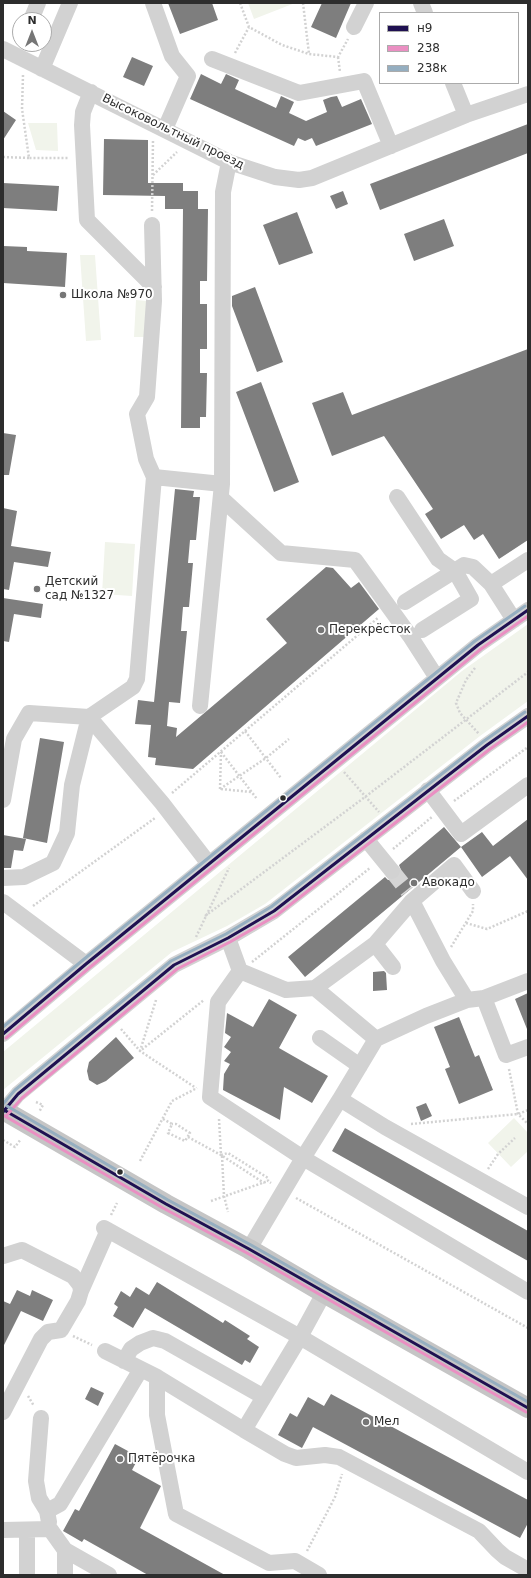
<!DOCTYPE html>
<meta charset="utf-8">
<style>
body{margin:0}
#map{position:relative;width:531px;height:1578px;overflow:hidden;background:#fff;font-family:"DejaVu Sans",sans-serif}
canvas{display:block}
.frame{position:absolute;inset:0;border:4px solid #2d2d2d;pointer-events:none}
.legend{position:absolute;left:379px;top:12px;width:140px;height:72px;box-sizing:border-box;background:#fff;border:1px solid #ababab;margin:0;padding:5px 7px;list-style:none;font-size:12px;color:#2d2d2d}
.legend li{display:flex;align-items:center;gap:8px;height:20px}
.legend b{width:20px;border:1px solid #ababab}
.north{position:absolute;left:12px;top:12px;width:40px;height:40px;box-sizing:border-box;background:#fff;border:1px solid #ababab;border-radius:50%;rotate:0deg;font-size:11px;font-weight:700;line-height:16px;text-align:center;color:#2d2d2d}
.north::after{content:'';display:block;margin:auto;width:14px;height:18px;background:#767676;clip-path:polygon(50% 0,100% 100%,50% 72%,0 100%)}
</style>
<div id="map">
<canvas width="531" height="1578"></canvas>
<div class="frame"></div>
<ul class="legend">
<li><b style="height:5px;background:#1f1051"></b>н9</li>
<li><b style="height:5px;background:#ea8fc2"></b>238</li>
<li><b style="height:5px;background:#95aec0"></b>238к</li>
</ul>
<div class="north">N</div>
</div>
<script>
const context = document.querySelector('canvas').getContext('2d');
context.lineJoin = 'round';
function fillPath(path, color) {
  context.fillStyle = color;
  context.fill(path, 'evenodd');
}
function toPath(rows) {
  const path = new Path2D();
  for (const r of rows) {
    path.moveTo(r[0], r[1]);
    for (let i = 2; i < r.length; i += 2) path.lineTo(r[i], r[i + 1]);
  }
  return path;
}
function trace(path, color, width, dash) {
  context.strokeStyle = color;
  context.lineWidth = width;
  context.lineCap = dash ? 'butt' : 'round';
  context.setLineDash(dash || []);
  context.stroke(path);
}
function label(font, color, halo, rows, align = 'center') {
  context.font = font + ' "DejaVu Sans",sans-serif';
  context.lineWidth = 4;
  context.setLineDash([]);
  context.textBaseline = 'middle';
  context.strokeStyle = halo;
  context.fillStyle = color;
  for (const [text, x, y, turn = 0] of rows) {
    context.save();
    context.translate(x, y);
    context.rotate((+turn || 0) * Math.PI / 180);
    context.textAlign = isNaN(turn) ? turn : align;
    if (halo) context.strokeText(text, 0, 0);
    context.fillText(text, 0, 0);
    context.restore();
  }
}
const green = toPath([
 [248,3,295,3,254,19],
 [28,123,57,123,58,151,36,150],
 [80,255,95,255,101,340,86,341],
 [136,300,147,301,146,337,134,337],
 [105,542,135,544,132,596,102,594],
 [528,624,528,701,480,736,265,904,227,926,172,952,3,1090,3,1052,462,671],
 [514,1118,528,1133,528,1151,511,1167,488,1143]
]);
const building = toPath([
 [168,3,212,3,218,20,180,34],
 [322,3,351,3,336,38,311,27],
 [132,57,153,66,144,86,123,77],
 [201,74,221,84,226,74,239,80,235,89,276,108,281,96,294,102,289,113,306,121,327,112,323,100,331,97,337,96,342,107,361,99,372,124,316,146,312,138,305,141,298,138,294,146,190,99],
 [3,111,16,120,3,140],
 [528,124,528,153,380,210,370,184],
 [104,139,148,140,148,183,183,183,183,191,198,191,198,209,208,209,207,281,200,281,200,304,207,304,207,349,200,349,200,373,207,373,206,417,200,417,200,428,181,428,183,209,165,209,165,196,103,195],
 [3,183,59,186,57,211,3,208],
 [343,191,348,204,336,209,330,196],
 [297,212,313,253,279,265,263,225],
 [444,219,454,246,414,261,404,234],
 [3,246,27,247,27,251,67,253,65,287,3,283],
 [255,287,283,362,257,372,232,306,232,296],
 [528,349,528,540,499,559,483,534,474,540,464,525,441,539,425,514,433,509,384,436,332,456,312,403,343,392,352,415],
 [261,382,299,482,274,492,236,392],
 [3,433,16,435,9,475,3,475],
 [175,489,194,491,193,497,200,497,196,540,190,540,188,563,193,563,189,607,183,607,181,631,187,631,180,703,169,702,167,726,177,728,176,737,287,643,266,619,326,567,333,568,351,588,359,582,379,609,193,769,155,765,156,758,148,757,151,725,135,724,138,700,154,702],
 [3,508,17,511,11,546,51,552,48,567,14,562,9,590,3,589],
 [3,598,43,604,41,618,14,614,9,642,3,641],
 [40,738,64,742,47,843,23,838],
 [528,819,528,880,510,856,482,877,461,847,482,832,493,846],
 [444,827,461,847,305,977,288,957,385,877,388,880,393,880,398,878,401,870,399,865],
 [3,835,26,839,23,851,14,850,11,868,3,868],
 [384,971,386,973,387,990,373,991,373,972],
 [528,993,528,1029,527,1029,515,999],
 [269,999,297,1015,279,1048,328,1076,312,1103,284,1087,280,1120,223,1090,224,1074,230,1064,224,1061,231,1052,224,1047,231,1037,225,1033,227,1013,253,1027],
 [459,1017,475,1057,479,1055,493,1090,459,1104,445,1069,450,1067,434,1027],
 [116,1037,134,1058,106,1081,97,1085,89,1080,87,1071,89,1062],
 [426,1103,432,1116,421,1121,416,1107],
 [345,1128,528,1231,528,1261,332,1151],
 [157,1282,223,1323,225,1320,250,1336,247,1339,259,1347,250,1363,245,1360,242,1365,145,1308,133,1328,113,1316,118,1307,114,1304,121,1291,130,1297,136,1287,149,1295],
 [17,1290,30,1296,32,1290,53,1300,43,1321,21,1311,3,1347,3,1301,10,1304],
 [91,1387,104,1393,98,1406,85,1399],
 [331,1394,528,1500,528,1523,520,1538,313,1427,302,1448,278,1435,290,1413,297,1417,308,1397,324,1406],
 [115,1444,139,1457,132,1470,161,1486,140,1528,225,1575,148,1575,84,1539,82,1542,63,1531,75,1509,79,1511]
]);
const minorTunnel = toPath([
 [392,871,408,891]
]);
const path = toPath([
 [240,3,249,27,282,45,309,54,338,57,348,39],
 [303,3,309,54],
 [235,53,249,27],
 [338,57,340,72],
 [23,75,22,109,29,158,69,158],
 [3,157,29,158],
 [153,175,177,152],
 [152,211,153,140],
 [475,668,466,680,456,703,460,713,479,734],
 [245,731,379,617],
 [221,752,257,799],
 [344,772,379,812],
 [220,789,266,758,289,739],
 [220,789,221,752],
 [221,789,251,792],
 [172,793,245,731,281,778],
 [454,801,528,747],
 [393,849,432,817],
 [33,906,155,818],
 [205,916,365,797,528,672],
 [466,923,487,929,528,911],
 [196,937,229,868],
 [451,947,473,911,473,904],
 [252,962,370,868],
 [156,1000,140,1051,204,1000],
 [121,1029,140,1051,196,1088],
 [509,1069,518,1114,528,1124],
 [36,1102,43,1105,39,1112],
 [163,1119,172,1124,168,1133,185,1141,190,1133,176,1124,172,1124],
 [219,1119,221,1155,228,1153,268,1178,268,1181,271,1183],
 [411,1124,518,1114,528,1110],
 [188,1137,221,1155,264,1183],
 [3,1140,15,1147,21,1139],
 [222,1156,224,1196,228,1212],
 [140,1161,172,1101,197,1088],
 [488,1169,498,1154,515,1138],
 [296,1198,528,1328],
 [211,1201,268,1181],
 [111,1215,117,1203],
 [73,1336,92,1345],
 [28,1396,34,1406],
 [307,1551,335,1497,342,1474]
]);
const minor = toPath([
 [153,3,172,56,188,76,165,129],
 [421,3,425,13],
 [31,20,38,3],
 [354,27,366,3],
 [3,49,229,162,275,177,299,180,312,178,466,115,528,94],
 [212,59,299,93,364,81,391,146],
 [42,69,70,3],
 [453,83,466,115],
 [91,92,83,112,82,125,87,220,154,287],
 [154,477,222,484],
 [397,497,438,559,455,571,471,599,422,630],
 [221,498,281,553,355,560,410,636,437,678],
 [405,602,464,565,473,567,491,584],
 [514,620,491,584,528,560],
 [200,706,222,484,223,192,229,162],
 [89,717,162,803,209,864],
 [428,790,461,834,528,785],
 [3,800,14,739,29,713,89,717,133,687,137,679,154,477,146,459,137,414,147,397,154,301,152,225],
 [366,839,392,871],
 [3,878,24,877,53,863,67,833,72,785,89,717],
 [412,901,443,961,467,1000],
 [3,902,86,964],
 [228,938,240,971,218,1002,210,1097,303,1158,528,1292],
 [375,944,393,967],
 [240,971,286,990,315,988],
 [484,998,506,1055,528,1047],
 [3,1034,86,964,478,645,528,610],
 [320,1038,360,1066],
 [376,1039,426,1016,467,1000,484,998,528,981],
 [340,1099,376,1039,315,988,375,944,412,901,454,865,473,891],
 [3,1112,18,1094,174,965,228,938,274,911,487,745,528,716],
 [104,1228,300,1337,528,1472],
 [249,1249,303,1158,340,1099,385,1127,528,1207],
 [3,1256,22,1250,73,1276,80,1285,81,1291,78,1301,61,1330,48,1332,41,1339,3,1412],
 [81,1291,108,1230],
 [105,1351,157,1377,157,1415,176,1514,269,1563,295,1561,319,1575],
 [124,1361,131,1349,140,1343,153,1338,165,1341,264,1397],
 [157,1377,244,1430,300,1337,324,1293],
 [41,1418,36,1481,39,1498,47,1511,49,1522],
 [244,1430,285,1454,296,1458,325,1455,339,1457,479,1531,497,1550,505,1557,528,1570],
 [47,1511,60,1504,141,1369],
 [3,1530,50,1529,65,1550,109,1575],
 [27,1530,27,1575],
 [65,1550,65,1575]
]);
const major = toPath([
 [3,1110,166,1204,249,1249,324,1293,528,1408]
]);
const bus1 = toPath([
 [3,1034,86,964,478,645,528,610],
 [4,1110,166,1204,249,1249,528,1408],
 [3,1112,18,1094,174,965,228,938,274,911,487,745,528,716]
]);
const bus2 = toPath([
 [6,1038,89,968,481,649,528,616],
 [3,1115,163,1208,247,1253,526,1412],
 [7,1115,22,1098,177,969,230,942,277,915,490,749,528,722]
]);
const bus3 = toPath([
 [3,1027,83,960,475,641,525,606],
 [3,1104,15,1090,171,961,226,934,271,907,484,741,525,712],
 [7,1106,168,1200,251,1245,528,1402]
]);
const markers = [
 [63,295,4,"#767676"],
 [37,589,4,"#767676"],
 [321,630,4,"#767676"],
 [283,798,3.5,"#2d2d2d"],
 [414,883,4,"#767676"],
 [120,1172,3.5,"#2d2d2d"],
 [366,1422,4,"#767676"],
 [120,1459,4,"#767676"]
];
const streetNames = [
 ["Высоковольтный проезд",173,132,26]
];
const poiNames = [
 ["Школа №970",71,295],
 ["Детский",45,582],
 ["сад №1327",45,596],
 ["Перекрёсток",329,630],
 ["Авокадо",422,883],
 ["Мел",374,1422],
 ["Пятёрочка",128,1459]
];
fillPath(green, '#f1f4eb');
fillPath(building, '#7e7e7e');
trace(minorTunnel, '#d5d5d5', 16, [16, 8]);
trace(path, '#d2d2d2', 2.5, [2, 2]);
trace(minor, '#d2d2d2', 16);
trace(major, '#c5c5c5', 20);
trace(bus1, '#1f1051', 3);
trace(bus2, '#ea8fc2', 3);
trace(bus3, '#95aec0', 3);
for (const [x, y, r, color] of markers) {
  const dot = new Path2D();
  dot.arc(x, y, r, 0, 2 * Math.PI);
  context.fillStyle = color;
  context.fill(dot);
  trace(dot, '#fff', 1.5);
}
label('12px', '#2d2d2d', '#fff', streetNames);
label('12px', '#2d2d2d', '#fff', poiNames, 'left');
</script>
